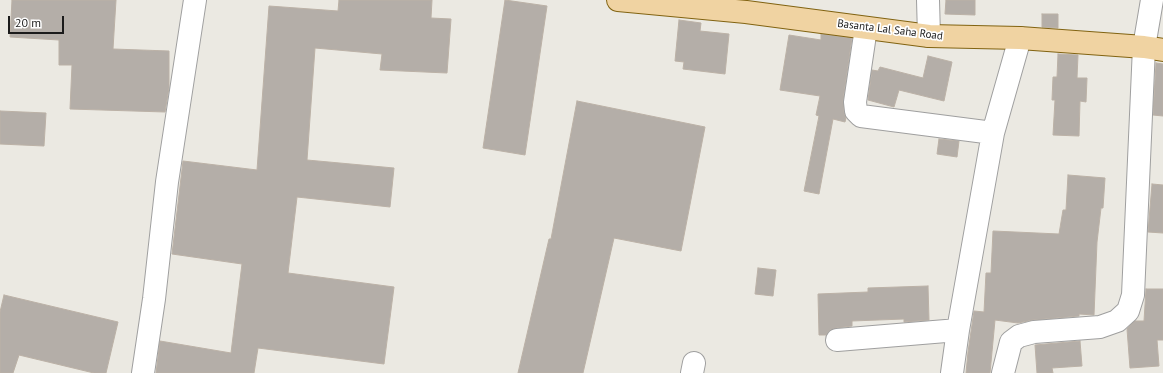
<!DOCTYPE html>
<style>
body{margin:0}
#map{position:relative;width:1163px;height:373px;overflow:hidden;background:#ebe9e2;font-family:"PT Sans",sans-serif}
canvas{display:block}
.scale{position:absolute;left:8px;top:16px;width:56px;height:18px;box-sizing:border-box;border:2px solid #1b1b1b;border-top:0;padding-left:5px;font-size:12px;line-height:14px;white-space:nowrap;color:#1b1b1b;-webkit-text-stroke:3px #fff;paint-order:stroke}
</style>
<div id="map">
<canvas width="1163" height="373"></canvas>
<div class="scale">20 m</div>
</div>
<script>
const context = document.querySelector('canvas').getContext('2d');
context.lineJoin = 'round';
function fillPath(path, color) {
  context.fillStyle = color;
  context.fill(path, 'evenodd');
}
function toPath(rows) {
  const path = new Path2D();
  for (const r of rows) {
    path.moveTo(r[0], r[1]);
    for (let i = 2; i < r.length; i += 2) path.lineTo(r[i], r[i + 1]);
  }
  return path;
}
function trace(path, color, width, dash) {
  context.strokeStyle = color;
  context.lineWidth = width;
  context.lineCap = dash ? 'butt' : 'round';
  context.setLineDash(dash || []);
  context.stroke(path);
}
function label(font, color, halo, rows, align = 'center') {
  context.font = font + ' "PT Sans",sans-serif';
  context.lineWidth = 3.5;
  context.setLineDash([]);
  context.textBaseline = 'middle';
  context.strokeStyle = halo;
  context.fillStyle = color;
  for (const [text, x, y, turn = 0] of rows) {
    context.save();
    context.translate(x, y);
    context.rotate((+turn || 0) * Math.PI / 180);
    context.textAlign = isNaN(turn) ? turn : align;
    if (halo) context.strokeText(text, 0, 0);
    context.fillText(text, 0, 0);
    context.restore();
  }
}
const building = toPath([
 [12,0,116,0,113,49,169,51,169,88,165,112,70,109,72,65,59,65,59,40,10,37,12,0],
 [339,0,432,0,431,18,451,19,447,73,380,70,382,54,315,48,307,160,394,168,390,207,297,197,288,273,394,287,384,364,258,348,254,373,156,373,160,341,231,353,242,264,172,254,183,161,257,170,269,6,338,11,339,0],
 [505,0,547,6,525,155,483,148,505,0],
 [946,0,975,0,975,15,945,14,946,0],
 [1042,14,1058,14,1058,28,1042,27,1042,14],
 [679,20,701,23,700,31,729,34,725,74,683,69,684,62,675,61,679,20],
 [821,34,852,38,843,100,844,112,846,118,845,122,833,119,819,194,804,191,819,116,816,115,820,96,780,90,789,35,821,40,821,34],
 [1058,54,1078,55,1077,78,1087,78,1086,102,1080,101,1079,136,1053,135,1055,100,1052,100,1053,77,1057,77,1058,54],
 [928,56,952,62,944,101,899,90,894,107,868,100,872,70,878,71,880,67,923,78,928,56],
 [1156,63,1163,64,1163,116,1153,115,1156,63],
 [577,101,705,127,681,251,614,238,583,373,518,373,549,239,551,239,577,101],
 [0,111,46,113,44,146,0,144,0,111],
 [939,139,959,141,957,157,937,154,939,139],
 [1068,175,1105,178,1103,208,1101,208,1097,242,1094,315,1079,314,1079,316,1033,320,1018,323,995,320,990,373,966,373,968,352,974,311,984,312,986,273,991,273,993,231,1059,234,1063,210,1066,210,1068,175],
 [1152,184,1163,185,1163,233,1148,232,1152,184],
 [758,268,776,270,773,296,755,294,758,268],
 [928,286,929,320,904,322,904,319,852,321,852,326,836,328,830,330,826,335,819,335,818,294,868,292,868,288,928,286],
 [1146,289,1163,289,1163,340,1157,340,1159,366,1130,368,1127,329,1135,321,1144,321,1146,289],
 [4,295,118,322,106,373,94,373,19,355,13,373,0,373,0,312,4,295],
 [1080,341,1082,366,1052,368,1053,373,1037,373,1035,345,1080,341]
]);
const minor = toPath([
 [928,0,929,36],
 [866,28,855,102,856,111,861,116,993,133],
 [837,340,958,330],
 [143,373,154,299,167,182,195,0],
 [692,373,694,363],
 [952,373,958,330,993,133,1020,38],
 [1003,373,1011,342,1019,336,1034,332,1100,327,1117,321,1128,311,1133,295,1144,47,1152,0]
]);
const major = toPath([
 [618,0,746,12,929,36,1020,38,1144,47,1163,50]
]);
const streetNames = [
 ["Basanta Lal Saha Road",890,30,7]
];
fillPath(building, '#b4aea8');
trace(building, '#bbb1a6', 1);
trace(minor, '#9f9f9f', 24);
trace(major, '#816311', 24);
trace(minor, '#fff', 22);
trace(major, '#f0d3a2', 22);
label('11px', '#1b1b1b', '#fff', streetNames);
</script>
